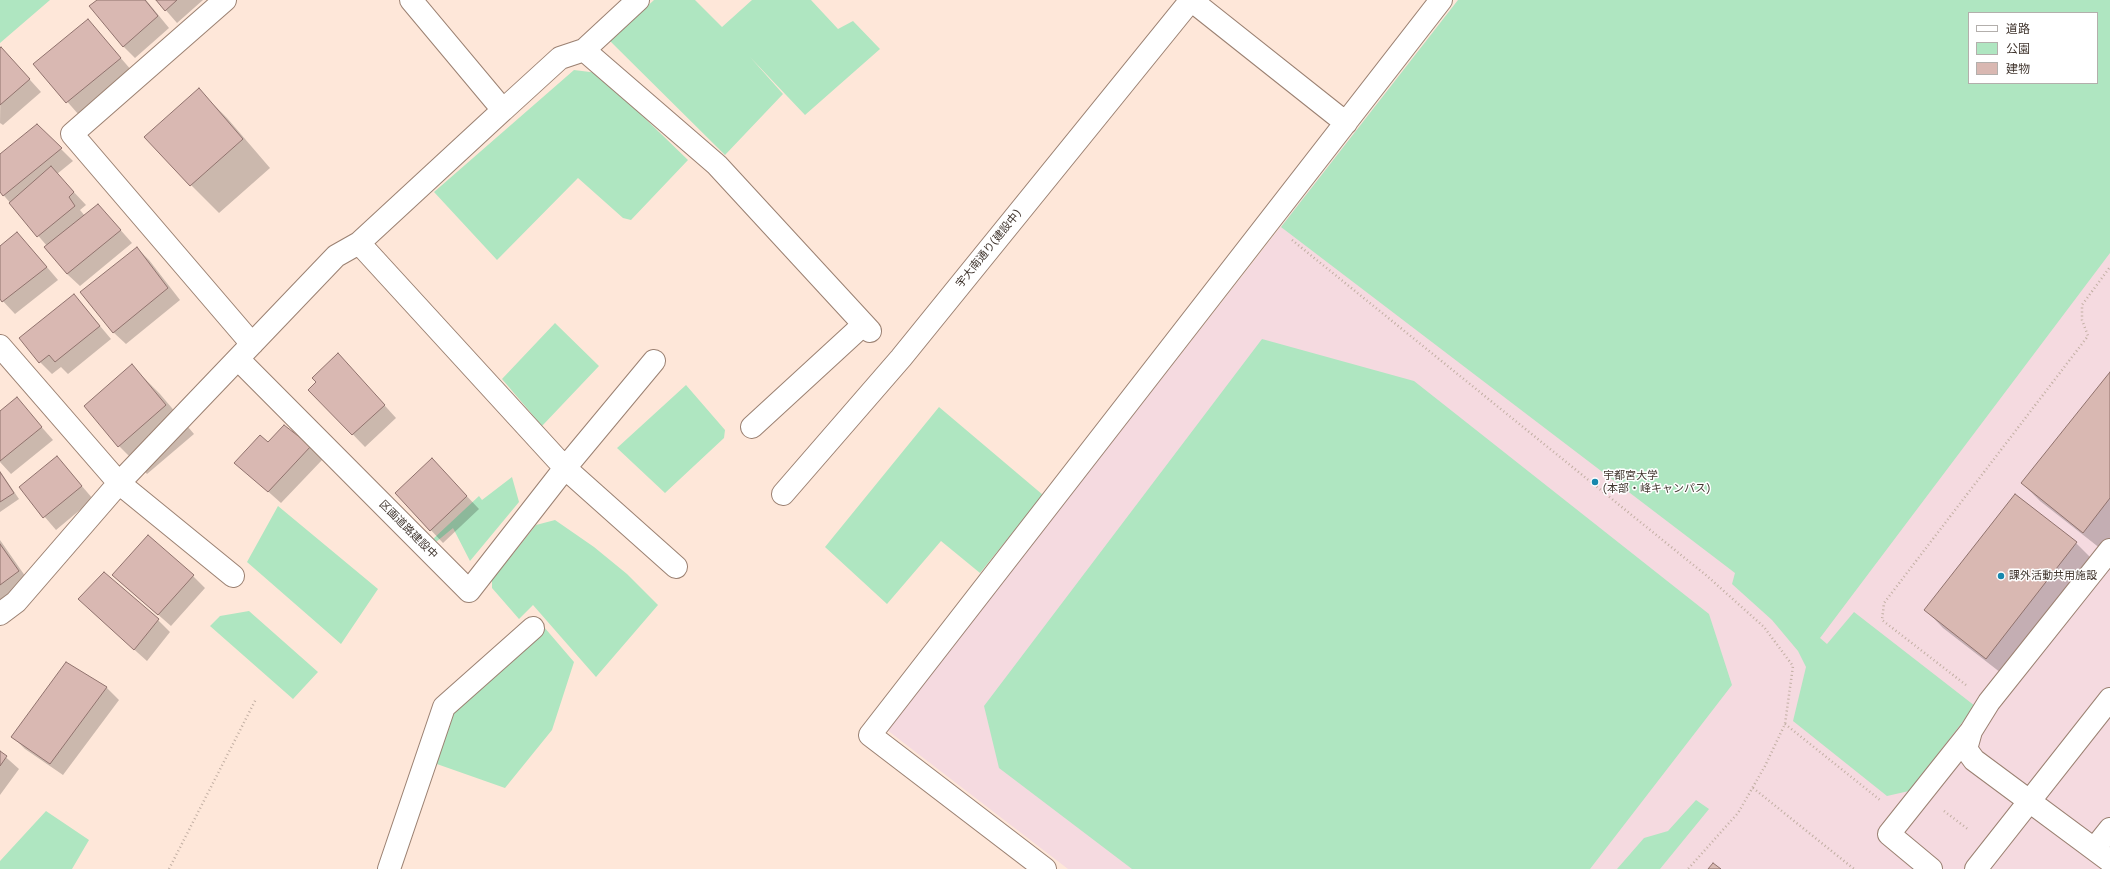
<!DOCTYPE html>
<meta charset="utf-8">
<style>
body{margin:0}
#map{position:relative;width:2110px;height:869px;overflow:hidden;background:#fee7d9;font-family:"DM Sans","Noto Sans JP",sans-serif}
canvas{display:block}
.legend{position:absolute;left:1968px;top:12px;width:130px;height:72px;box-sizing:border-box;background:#fff;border:1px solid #b3afac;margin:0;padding:5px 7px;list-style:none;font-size:12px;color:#41362f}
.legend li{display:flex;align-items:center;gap:8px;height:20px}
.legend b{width:20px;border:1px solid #b3afac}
</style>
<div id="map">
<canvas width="2110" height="869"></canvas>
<ul class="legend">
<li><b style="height:5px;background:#fff"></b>道路</li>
<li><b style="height:11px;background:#afe6c1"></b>公園</li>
<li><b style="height:11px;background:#d9b8b2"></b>建物</li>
</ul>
</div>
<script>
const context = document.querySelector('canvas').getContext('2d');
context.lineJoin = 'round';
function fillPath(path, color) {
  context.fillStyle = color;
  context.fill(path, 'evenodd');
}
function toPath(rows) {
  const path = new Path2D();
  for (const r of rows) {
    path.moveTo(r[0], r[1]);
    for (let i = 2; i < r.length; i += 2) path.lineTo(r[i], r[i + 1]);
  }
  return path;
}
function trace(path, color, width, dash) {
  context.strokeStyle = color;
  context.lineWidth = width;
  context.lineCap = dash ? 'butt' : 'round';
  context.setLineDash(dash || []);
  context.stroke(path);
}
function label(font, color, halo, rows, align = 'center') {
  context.font = font + ' "DM Sans","Noto Sans JP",sans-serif';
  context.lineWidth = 3;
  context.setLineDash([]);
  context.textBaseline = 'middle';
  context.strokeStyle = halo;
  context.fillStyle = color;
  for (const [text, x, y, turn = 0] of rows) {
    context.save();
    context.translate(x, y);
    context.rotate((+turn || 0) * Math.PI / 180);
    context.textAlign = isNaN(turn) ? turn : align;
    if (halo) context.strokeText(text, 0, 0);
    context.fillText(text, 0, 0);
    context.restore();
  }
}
const education = toPath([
 [1458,0,2110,0,2110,869,1068,869,887,730],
 [1969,13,2097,13,2097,83,1969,83]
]);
const green = toPath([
 [0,0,50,0,0,43],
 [654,0,695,0,722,27,752,0,811,0,838,29,853,21,880,49,805,115,750,57,783,94,725,155,610,41],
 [1458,0,2110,0,2110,253,1820,638,1827,644,1854,612,1975,706,1909,791,1887,796,1793,721,1806,667,1798,651,1772,620,1732,584,1735,573,1281,227],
 [1969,13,2097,13,2097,83,1969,83],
 [574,70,598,73,688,160,631,220,623,218,578,178,497,260,434,192],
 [555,323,599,366,542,426,502,379],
 [1262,339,1414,381,1709,614,1732,685,1590,869,1132,869,999,768,984,706],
 [686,385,725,430,724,438,665,493,617,448],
 [939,407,1043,495,980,573,941,541,887,604,825,547],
 [512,477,519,502,470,561,453,528,436,542,433,539,479,496,482,500],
 [278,506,378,589,341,644,247,562],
 [555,520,594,547,627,574,658,605,596,677,533,605,519,619,492,588,492,580,536,525],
 [249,611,318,672,293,699,210,626,220,616],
 [544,627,574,662,552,730,505,788,434,763,456,704],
 [1696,800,1709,809,1660,869,1617,869,1644,838,1668,831],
 [46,811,89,840,72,869,0,869,0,861]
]);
const shadow = toPath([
 [98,0,146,0,169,28,135,58,123,46],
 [157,0,203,0,177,23],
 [88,20,132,71,79,115,34,64],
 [1,48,41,92,3,125,0,123],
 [199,90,227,118,270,168,219,213,191,185],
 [37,125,73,161,57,174,86,205,80,210,85,216,110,218,132,243,80,286,67,274,47,246,0,191,0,155],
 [29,246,58,280,15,314,0,298,0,247],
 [137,248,149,260,180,300,126,344,113,332],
 [74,295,111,339,68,374,61,367,52,374,40,362],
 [132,366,160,394,194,434,147,474,119,446,85,406],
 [350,367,396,418,365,447,310,390],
 [2110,373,2110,538,2101,549,2040,501,2022,483],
 [16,398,53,440,11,474,0,462,0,412],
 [284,427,311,447,323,459,281,503,236,463,269,444],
 [57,457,93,499,56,530,20,488],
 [0,471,19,499,0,512],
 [444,472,479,509,443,543,396,493],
 [2015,495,2076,543,2094,561,2005,676,1943,628,1926,610],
 [0,540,30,583,0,607],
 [113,575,193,576,205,588,171,626],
 [91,611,158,620,170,632,147,661],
 [67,663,107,688,119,700,63,775,25,749,12,736],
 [0,752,19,769,0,795]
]);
const building = toPath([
 [97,0,145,0,158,16,123,47,89,6,97,0],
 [156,0,177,0,165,11,156,0],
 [88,19,121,58,66,103,33,64,88,19],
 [1,47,30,79,0,105,0,48,1,47],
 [199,88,243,139,190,186,144,137,199,88],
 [37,124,62,148,3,196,0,192,0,154,37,124],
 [51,166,74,192,69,197,75,206,37,237,9,203,51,166],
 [98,204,121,230,67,274,44,247,98,204],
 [17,232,47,267,2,302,0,299,0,246,17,232],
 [137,247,168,288,113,333,80,292,137,247],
 [74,294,100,326,55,362,49,355,39,363,19,338,74,294],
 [338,353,385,405,352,435,308,390,316,382,312,378,338,353],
 [132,364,166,405,118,447,84,406,132,364],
 [2110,372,2110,498,2083,533,2021,483,2110,372],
 [17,397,42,427,0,461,0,411,17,397],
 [284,425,311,446,268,492,234,463,260,435,268,442,284,425],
 [57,456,82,486,43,518,19,487,57,456],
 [432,458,467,496,430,531,395,493,432,458],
 [0,472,14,493,0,502,0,472],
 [2015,494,2077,542,1986,659,1924,610,2015,494],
 [148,535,194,575,158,615,112,575,148,535],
 [0,544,19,571,0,585,0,544],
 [104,572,159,619,134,650,78,599,104,572],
 [66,662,107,687,50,764,11,737,66,662],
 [0,751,7,756,0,766,0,751],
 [1713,863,1721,869,1708,869,1713,863]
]);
const path = toPath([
 [1292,240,1707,576,1764,627,1793,666,1785,724,1765,766,1738,813,1688,869],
 [1966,685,1882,620,1884,603,2088,336,2082,320,2082,305,2110,267],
 [1785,724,1880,800],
 [1753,788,1854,869],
 [1944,811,1969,830],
 [169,869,256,699]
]);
const minor = toPath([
 [225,0,72,134,252,344],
 [411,0,503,110,560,58,584,50,717,165,870,331],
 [1191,0,1346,123],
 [584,50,638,0],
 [359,243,565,468,654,361],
 [0,346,119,483,233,576],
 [238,359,469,591,565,468,676,567],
 [752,427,863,325],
 [783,494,901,358,1191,0],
 [2110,550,1989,702,1971,731,1966,749,1974,760,2110,861],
 [0,614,16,602,119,483,336,256,359,243,503,110],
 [2094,849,2110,829],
 [389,869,444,707,533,628],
 [1045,869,870,735,1441,0],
 [1931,869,1889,834,1971,731],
 [1976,869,2110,699]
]);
const markers = [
 [1595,482,4,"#1888ae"],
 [2001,576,4,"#1888ae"]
];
const streetNames = [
 ["宇大南通り(建設中)",989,249,-51],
 ["区画道路建設中",408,530,45]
];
const poiNames = [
 ["宇都宮大学",1603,476],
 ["(本部・峰キャンパス)",1603,489],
 ["課外活動共用施設",2009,576]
];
fillPath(education, '#f5dae0');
fillPath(green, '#afe6c1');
fillPath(shadow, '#0003');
fillPath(building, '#d9b8b2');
trace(building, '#90726d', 1);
trace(minor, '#9b8172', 24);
trace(path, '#c1aea2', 2.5, [1, 3]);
trace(minor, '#fff', 22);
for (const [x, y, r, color] of markers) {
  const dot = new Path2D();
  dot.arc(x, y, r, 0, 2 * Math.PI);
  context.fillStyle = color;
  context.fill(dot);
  trace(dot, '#fff', 1.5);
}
label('11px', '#41362f', '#fff', streetNames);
label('11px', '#41362f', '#fff', poiNames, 'left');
</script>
